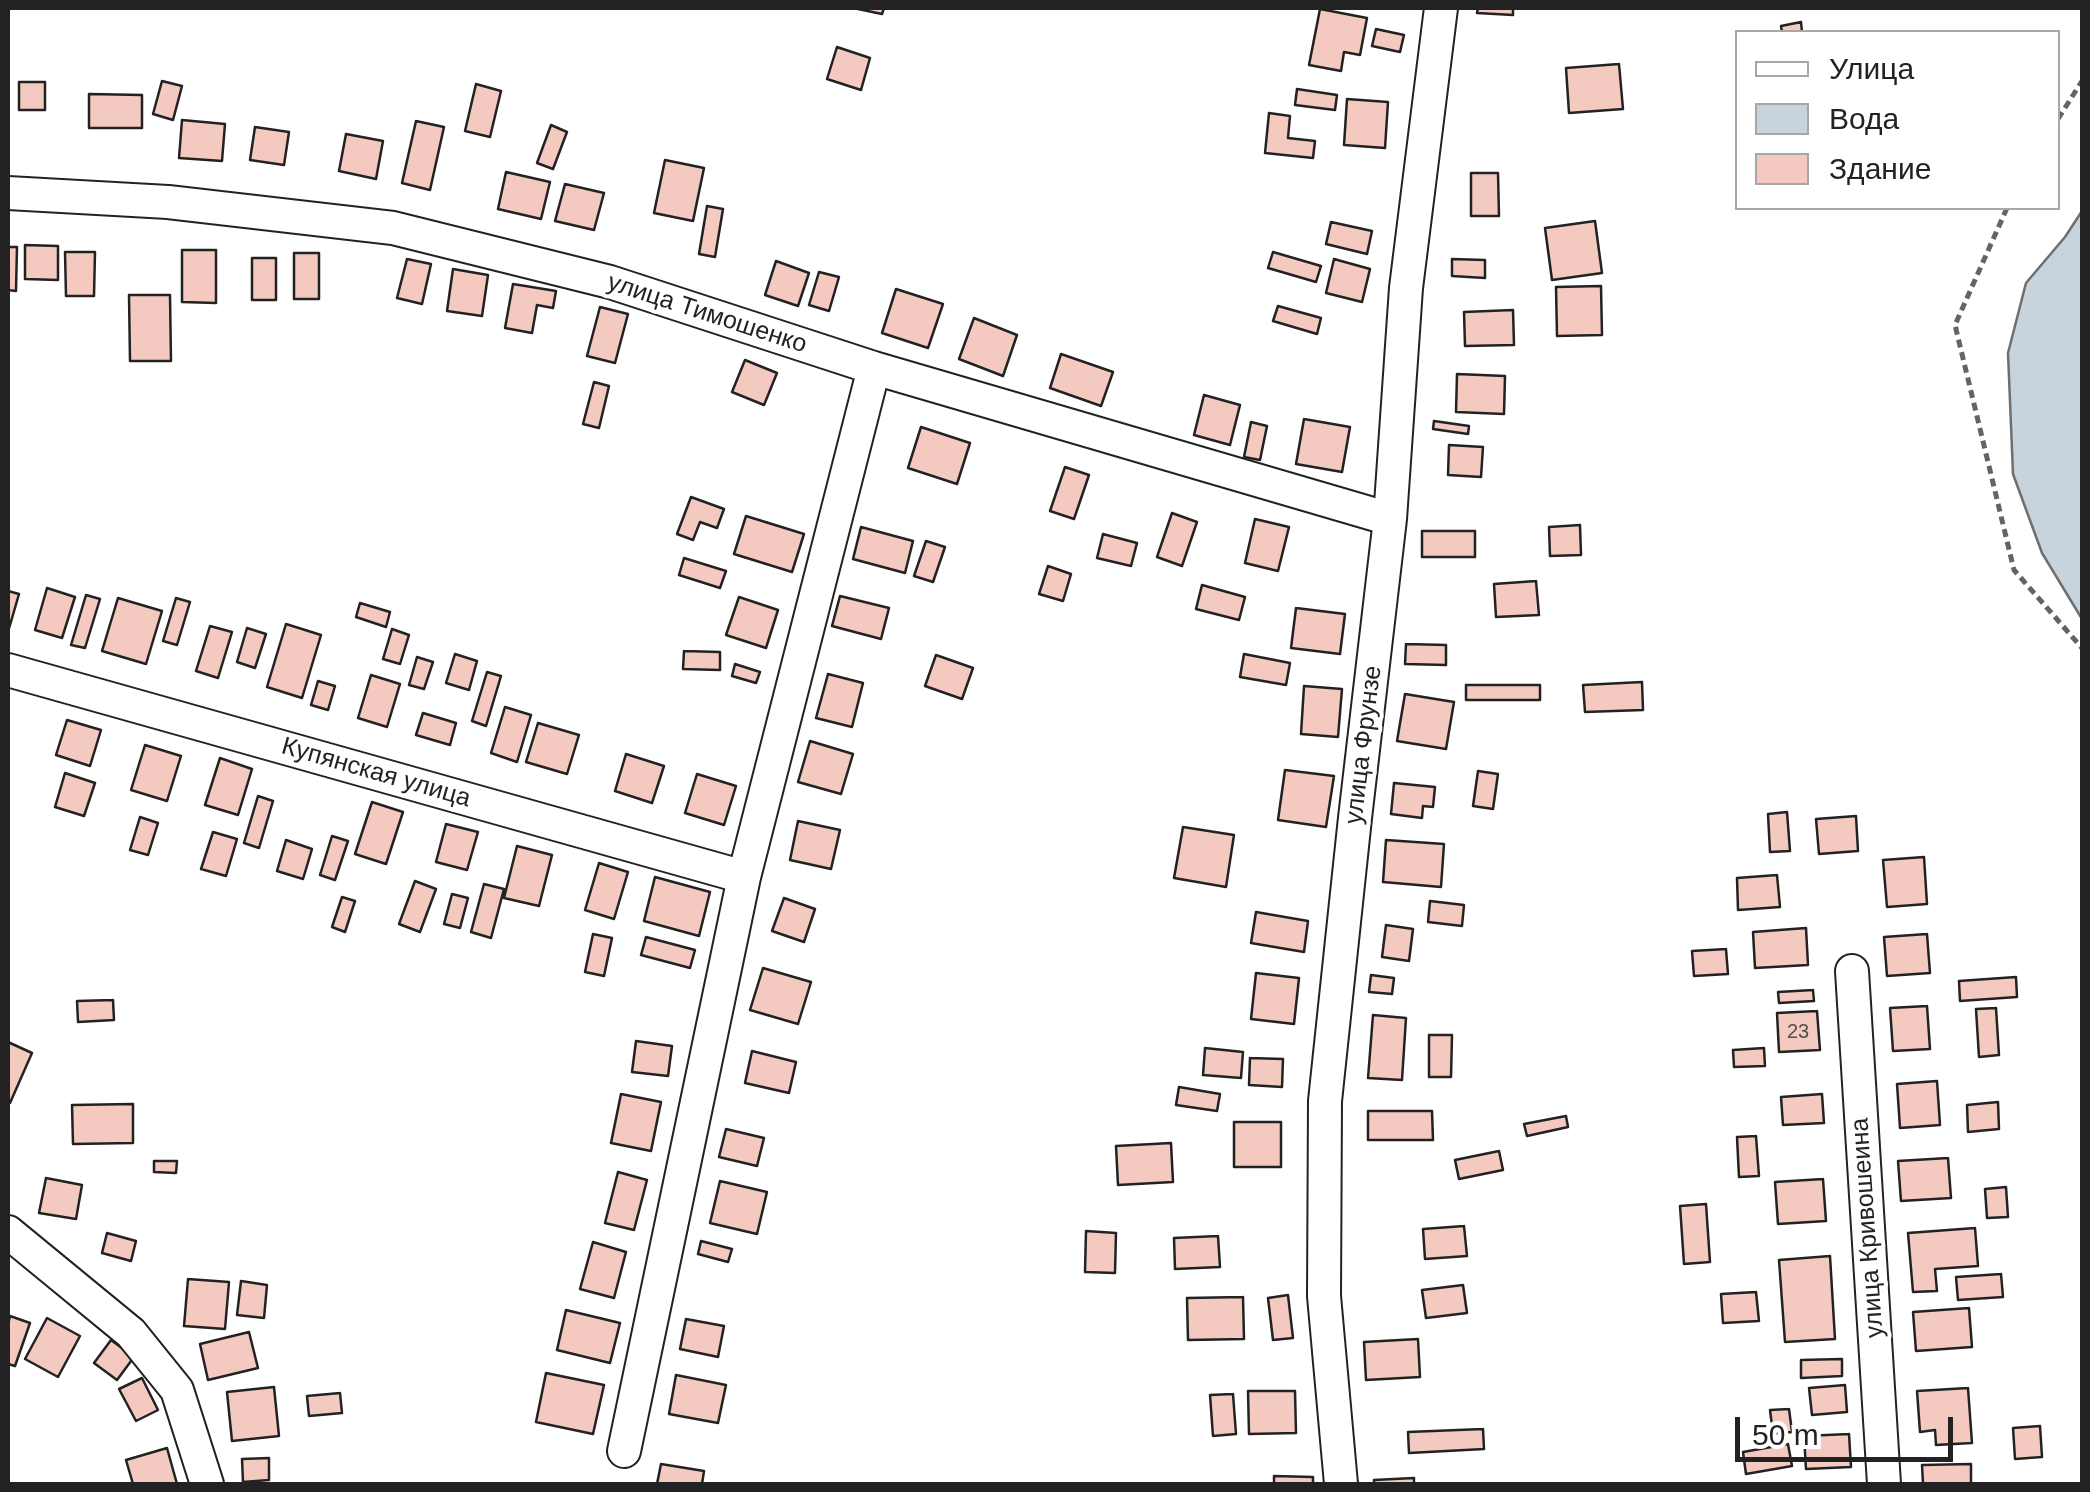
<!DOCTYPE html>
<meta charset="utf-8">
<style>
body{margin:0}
#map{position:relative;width:2090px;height:1492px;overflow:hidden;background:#fff;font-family:Helvetica,sans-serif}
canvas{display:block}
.frame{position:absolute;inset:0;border:10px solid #222;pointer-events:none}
.legend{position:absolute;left:1735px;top:30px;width:325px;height:180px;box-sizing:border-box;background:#fff;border:2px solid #a7a7a7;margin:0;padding:12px 18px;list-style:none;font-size:30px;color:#222}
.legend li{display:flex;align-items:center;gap:20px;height:50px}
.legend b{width:50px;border:2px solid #a7a7a7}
.scale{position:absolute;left:1735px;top:1417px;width:218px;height:45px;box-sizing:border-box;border:5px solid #222;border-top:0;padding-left:12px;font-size:30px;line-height:35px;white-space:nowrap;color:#222;-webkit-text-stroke:8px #fff;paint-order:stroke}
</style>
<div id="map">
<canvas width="2090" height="1492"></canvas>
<div class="frame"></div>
<ul class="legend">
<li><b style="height:12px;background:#fff"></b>Улица</li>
<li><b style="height:28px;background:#c7d3dd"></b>Вода</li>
<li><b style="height:28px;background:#f3c9c0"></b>Здание</li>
</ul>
<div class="scale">50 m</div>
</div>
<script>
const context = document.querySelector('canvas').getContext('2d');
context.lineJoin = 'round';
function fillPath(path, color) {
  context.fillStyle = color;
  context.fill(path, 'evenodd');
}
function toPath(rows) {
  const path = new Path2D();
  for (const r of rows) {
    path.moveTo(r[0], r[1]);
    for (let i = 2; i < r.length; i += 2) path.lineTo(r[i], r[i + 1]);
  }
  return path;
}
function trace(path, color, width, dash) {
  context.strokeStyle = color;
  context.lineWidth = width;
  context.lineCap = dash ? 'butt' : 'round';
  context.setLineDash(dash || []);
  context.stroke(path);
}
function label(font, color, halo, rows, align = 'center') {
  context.font = font + ' Helvetica,sans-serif';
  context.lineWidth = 8;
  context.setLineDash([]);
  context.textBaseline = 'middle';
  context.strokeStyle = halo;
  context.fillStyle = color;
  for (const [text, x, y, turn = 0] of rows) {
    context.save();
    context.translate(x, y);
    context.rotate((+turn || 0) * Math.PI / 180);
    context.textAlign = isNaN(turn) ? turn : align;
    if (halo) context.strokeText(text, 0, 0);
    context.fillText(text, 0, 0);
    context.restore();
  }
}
const water = toPath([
 [2082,211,2082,619,2042,553,2013,474,2008,353,2026,283,2065,237,2082,211]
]);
const building = toPath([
 [853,8,884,8,882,14,853,8],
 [1478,8,1513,8,1513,15,1477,13,1478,8],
 [1320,9,1367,18,1360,55,1344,52,1341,71,1309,65,1320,9],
 [1801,22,1802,32,1782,32,1781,26,1801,22],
 [1376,29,1404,35,1400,52,1372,46,1376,29],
 [837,47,870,58,861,90,827,79,837,47],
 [1619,64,1623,109,1569,113,1566,68,1619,64],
 [162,81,182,86,173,120,153,114,162,81],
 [19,82,45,82,45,110,19,110,19,82],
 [476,84,501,91,490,137,465,131,476,84],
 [1297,89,1337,95,1335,110,1295,105,1297,89],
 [89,94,142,95,142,128,89,128,89,94],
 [1347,99,1388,102,1385,148,1344,145,1347,99],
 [1269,113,1290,116,1288,138,1315,141,1313,158,1265,153,1269,113],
 [182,120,225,124,222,161,179,158,182,120],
 [416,121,444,127,430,190,402,183,416,121],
 [551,125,567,132,553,169,537,163,551,125],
 [255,127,289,132,284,165,250,160,255,127],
 [346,134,383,141,376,179,339,171,346,134],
 [665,160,704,168,693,221,654,213,665,160],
 [506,172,550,182,541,219,498,209,506,172],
 [1471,173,1498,173,1499,216,1471,216,1471,173],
 [565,184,604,193,594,230,555,221,565,184],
 [707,206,723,209,715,257,699,254,707,206],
 [1595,221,1602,273,1552,280,1545,228,1595,221],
 [1331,222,1372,231,1367,254,1326,244,1331,222],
 [25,245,58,246,58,280,25,279,25,245],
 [8,247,17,247,16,291,8,290,8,247],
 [182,250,216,250,216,303,182,302,182,250],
 [65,252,95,252,94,296,66,296,65,252],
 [1273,252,1321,266,1316,282,1268,268,1273,252],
 [294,253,319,253,319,299,294,299,294,253],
 [252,258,276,258,276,300,252,300,252,258],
 [407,259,431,264,422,304,397,298,407,259],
 [1334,259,1370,269,1362,302,1326,293,1334,259],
 [1452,259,1485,260,1485,278,1452,276,1452,259],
 [776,261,809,273,798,306,765,295,776,261],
 [453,269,488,275,482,316,447,311,453,269],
 [819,272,839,277,829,311,809,305,819,272],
 [513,284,556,291,553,308,537,305,532,333,505,328,513,284],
 [1601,286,1602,335,1557,336,1556,287,1601,286],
 [896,289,943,304,928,348,882,333,896,289],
 [129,295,170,295,171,361,130,361,129,295],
 [1278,306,1321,318,1317,334,1273,321,1278,306],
 [600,307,628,314,615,363,587,356,600,307],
 [1513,310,1514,345,1465,346,1464,312,1513,310],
 [974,318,1017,335,1003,376,959,359,974,318],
 [1061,354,1113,372,1101,406,1050,388,1061,354],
 [745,360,777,373,764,405,732,392,745,360],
 [1457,374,1505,376,1504,414,1456,412,1457,374],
 [594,382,609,386,599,428,583,424,594,382],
 [1204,395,1240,405,1230,445,1194,435,1204,395],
 [1304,419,1350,427,1342,472,1296,464,1304,419],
 [1434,421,1469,426,1468,434,1433,429,1434,421],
 [1251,422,1267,426,1260,460,1244,457,1251,422],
 [921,427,970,443,957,484,908,468,921,427],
 [1449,445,1483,447,1481,477,1448,475,1449,445],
 [1065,467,1089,475,1074,519,1050,511,1065,467],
 [691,497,724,509,717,528,700,522,693,540,677,534,691,497],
 [1172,513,1197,522,1182,566,1157,557,1172,513],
 [746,516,804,534,792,572,734,554,746,516],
 [1255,519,1289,527,1278,571,1245,563,1255,519],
 [1580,525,1581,555,1550,556,1549,527,1580,525],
 [861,527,913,541,905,573,853,559,861,527],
 [1422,531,1475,531,1475,557,1422,557,1422,531],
 [1103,534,1137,543,1131,566,1097,558,1103,534],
 [926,541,945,547,933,582,914,576,926,541],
 [684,558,726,571,720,588,679,575,684,558],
 [1048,566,1071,574,1063,601,1039,594,1048,566],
 [1536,581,1539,615,1496,617,1494,584,1536,581],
 [1202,585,1245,597,1239,620,1196,609,1202,585],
 [47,588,75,597,62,638,35,630,47,588],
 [8,591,19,594,8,632,8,591],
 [86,595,100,599,85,648,71,645,86,595],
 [840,596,889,608,881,639,832,626,840,596],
 [739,597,778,610,766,648,726,635,739,597],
 [118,598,162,611,146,664,102,651,118,598],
 [176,598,190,602,177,645,163,641,176,598],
 [360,603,390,612,386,627,356,617,360,603],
 [1296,608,1345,614,1340,654,1291,648,1296,608],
 [286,624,321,635,302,698,267,687,286,624],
 [210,626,232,632,218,678,196,671,210,626],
 [247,628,266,634,255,668,237,662,247,628],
 [392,629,409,635,400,664,383,659,392,629],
 [1406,644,1446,645,1446,665,1405,664,1406,644],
 [684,651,720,652,720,670,683,669,684,651],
 [455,654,477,661,469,690,446,683,455,654],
 [1244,654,1290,663,1286,685,1240,677,1244,654],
 [936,655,973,668,962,699,925,686,936,655],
 [417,657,433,662,424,689,409,685,417,657],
 [735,664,760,672,756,683,732,676,735,664],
 [487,672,501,676,486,726,472,721,487,672],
 [828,674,863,683,852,727,816,718,828,674],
 [371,675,400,684,387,727,358,718,371,675],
 [318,681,335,686,328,710,311,705,318,681],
 [1642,682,1643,710,1585,712,1583,685,1642,682],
 [1466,685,1540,685,1540,700,1466,700,1466,685],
 [1304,686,1342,689,1338,737,1301,734,1304,686],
 [1405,694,1454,702,1446,749,1397,741,1405,694],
 [505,707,531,715,517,762,491,753,505,707],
 [423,713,456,723,450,745,416,735,423,713],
 [67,720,101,730,90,766,56,755,67,720],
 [538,723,579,735,567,774,526,762,538,723],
 [810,741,853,754,841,794,798,782,810,741],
 [145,745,181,756,167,801,131,790,145,745],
 [626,754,664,766,652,803,615,791,626,754],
 [220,758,252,769,238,815,205,805,220,758],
 [1285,770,1334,776,1326,827,1278,820,1285,770],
 [1478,771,1498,774,1493,809,1473,806,1478,771],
 [65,773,95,783,84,816,55,807,65,773],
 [697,774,736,786,724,825,685,813,697,774],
 [1394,783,1435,787,1433,807,1423,806,1422,818,1391,814,1394,783],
 [258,796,273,801,259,848,244,843,258,796],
 [372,802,403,812,386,864,355,854,372,802],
 [1787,812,1790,851,1770,852,1768,814,1787,812],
 [1856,816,1858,851,1819,854,1816,819,1856,816],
 [140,817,158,823,148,855,130,850,140,817],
 [798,821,840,830,831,869,790,860,798,821],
 [446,824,478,832,467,870,436,862,446,824],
 [1183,827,1234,835,1226,887,1174,878,1183,827],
 [213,832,237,839,226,876,201,869,213,832],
 [332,836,348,841,335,880,320,875,332,836],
 [286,840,312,849,303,879,277,871,286,840],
 [1386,840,1444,844,1441,887,1383,882,1386,840],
 [517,846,552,855,539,906,504,898,517,846],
 [1924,857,1927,904,1887,907,1883,860,1924,857],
 [599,863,628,872,614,919,585,910,599,863],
 [1777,875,1780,907,1738,910,1737,878,1777,875],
 [655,877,710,892,699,936,644,921,655,877],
 [415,881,436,889,420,932,399,924,415,881],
 [484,884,504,889,491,938,471,932,484,884],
 [452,894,468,898,460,928,444,924,452,894],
 [342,897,355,901,345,932,332,927,342,897],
 [784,898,815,909,804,942,772,931,784,898],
 [1430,901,1464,905,1462,926,1428,922,1430,901],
 [1256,912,1308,921,1304,952,1251,943,1256,912],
 [1386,925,1413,929,1409,961,1382,957,1386,925],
 [1806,928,1808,965,1755,968,1753,932,1806,928],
 [593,934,612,938,604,976,585,972,593,934],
 [1927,934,1930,973,1887,976,1884,937,1927,934],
 [646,937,695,950,690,968,641,955,646,937],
 [1726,949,1728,974,1694,976,1692,951,1726,949],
 [763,968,811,982,798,1024,750,1010,763,968],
 [1256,973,1299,978,1294,1024,1251,1019,1256,973],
 [1371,975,1394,978,1392,994,1369,992,1371,975],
 [2016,977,2017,997,1960,1001,1959,981,2016,977],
 [1813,990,1814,1001,1779,1003,1778,992,1813,990],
 [113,1000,114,1020,78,1022,77,1001,113,1000],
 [1927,1006,1930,1049,1893,1051,1890,1008,1927,1006],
 [1996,1008,1999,1055,1979,1057,1976,1009,1996,1008],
 [1817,1011,1820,1050,1779,1052,1777,1013,1817,1011],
 [1373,1015,1406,1018,1402,1080,1368,1078,1373,1015],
 [1429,1035,1452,1035,1451,1077,1429,1077,1429,1035],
 [636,1041,672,1046,668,1076,632,1072,636,1041],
 [8,1042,32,1053,10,1103,8,1101,8,1042],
 [1205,1048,1243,1052,1241,1078,1203,1075,1205,1048],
 [1764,1048,1765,1066,1734,1067,1733,1050,1764,1048],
 [752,1051,796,1062,789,1093,745,1083,752,1051],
 [1250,1058,1283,1059,1282,1087,1249,1085,1250,1058],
 [1937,1081,1940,1125,1900,1128,1897,1084,1937,1081],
 [1179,1087,1220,1094,1217,1111,1176,1105,1179,1087],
 [621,1094,661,1102,651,1151,611,1143,621,1094],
 [1822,1094,1824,1123,1783,1125,1781,1097,1822,1094],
 [1998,1102,1999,1129,1968,1132,1967,1105,1998,1102],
 [133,1104,133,1143,73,1144,72,1105,133,1104],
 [1368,1111,1432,1111,1433,1140,1368,1140,1368,1111],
 [1566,1116,1568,1127,1527,1136,1524,1124,1566,1116],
 [1234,1122,1281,1122,1281,1167,1234,1167,1234,1122],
 [726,1129,764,1138,757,1166,719,1157,726,1129],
 [1756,1136,1759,1176,1739,1177,1737,1137,1756,1136],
 [1171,1143,1173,1182,1118,1185,1116,1146,1171,1143],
 [1499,1151,1503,1170,1459,1179,1455,1160,1499,1151],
 [1948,1158,1951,1198,1901,1201,1898,1161,1948,1158],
 [154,1161,177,1161,176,1173,154,1172,154,1161],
 [618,1172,647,1180,634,1230,605,1223,618,1172],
 [46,1178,82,1185,76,1219,39,1213,46,1178],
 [1823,1179,1826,1221,1778,1224,1775,1182,1823,1179],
 [720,1181,767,1192,757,1234,710,1223,720,1181],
 [2006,1187,2008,1217,1987,1218,1985,1189,2006,1187],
 [1706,1204,1710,1262,1684,1264,1680,1206,1706,1204],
 [1464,1226,1467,1256,1425,1259,1423,1229,1464,1226],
 [1975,1228,1978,1266,1935,1269,1937,1291,1913,1292,1908,1233,1975,1228],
 [1086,1231,1116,1233,1115,1273,1085,1272,1086,1231],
 [107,1233,136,1241,131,1261,102,1253,107,1233],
 [1218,1236,1220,1267,1175,1269,1174,1238,1218,1236],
 [701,1241,732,1249,728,1262,698,1254,701,1241],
 [593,1242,626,1252,614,1298,580,1289,593,1242],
 [1830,1256,1835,1339,1785,1342,1779,1260,1830,1256],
 [2001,1274,2003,1297,1958,1300,1956,1277,2001,1274],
 [188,1279,229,1282,225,1329,184,1326,188,1279],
 [241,1281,267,1285,264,1318,237,1315,241,1281],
 [1463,1285,1467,1313,1426,1318,1422,1290,1463,1285],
 [1756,1292,1759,1321,1723,1323,1721,1294,1756,1292],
 [1288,1295,1293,1338,1273,1340,1268,1298,1288,1295],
 [1243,1297,1244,1339,1188,1340,1187,1298,1243,1297],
 [1969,1308,1972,1347,1916,1351,1913,1312,1969,1308],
 [566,1310,620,1323,610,1363,557,1350,566,1310],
 [10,1316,30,1323,15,1366,8,1364,8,1325,10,1316],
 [47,1318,80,1336,58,1377,25,1359,47,1318],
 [686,1319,724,1326,718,1357,680,1349,686,1319],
 [249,1332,258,1368,208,1380,200,1344,249,1332],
 [1418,1339,1420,1377,1366,1380,1364,1342,1418,1339],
 [111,1340,134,1357,117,1380,94,1363,111,1340],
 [1842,1359,1842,1376,1801,1378,1801,1360,1842,1359],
 [546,1373,604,1385,593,1434,536,1422,546,1373],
 [676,1375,726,1385,718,1423,669,1414,676,1375],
 [142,1378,158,1410,136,1421,119,1389,142,1378],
 [1845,1385,1847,1412,1812,1415,1809,1388,1845,1385],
 [274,1387,279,1436,232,1441,227,1392,274,1387],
 [1968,1388,1972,1443,1936,1445,1935,1430,1920,1432,1917,1391,1968,1388],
 [1248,1391,1295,1391,1296,1433,1249,1434,1248,1391],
 [340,1393,342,1413,309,1416,307,1396,340,1393],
 [1233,1394,1236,1434,1213,1436,1210,1395,1233,1394],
 [1789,1409,1792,1432,1773,1434,1770,1410,1789,1409],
 [2040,1426,2042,1457,2015,1459,2013,1428,2040,1426],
 [1483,1429,1484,1449,1409,1453,1408,1432,1483,1429],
 [1849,1434,1851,1467,1806,1469,1804,1436,1849,1434],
 [1788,1444,1792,1466,1746,1474,1743,1452,1788,1444],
 [167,1448,177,1484,133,1484,126,1460,167,1448],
 [269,1458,269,1480,243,1482,242,1459,269,1458],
 [661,1464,704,1471,702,1484,657,1484,661,1464],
 [1971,1464,1971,1484,1923,1484,1922,1465,1971,1464],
 [1274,1476,1313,1477,1313,1484,1274,1484,1274,1476],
 [1414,1478,1414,1484,1374,1484,1374,1480,1414,1478]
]);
const path = toPath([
 [2058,119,2082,81],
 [2007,208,1955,325,2014,570,2082,648]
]);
const minor = toPath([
 [8,193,168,202,393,228,610,282,874,368,1390,519],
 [8,670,744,877],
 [1852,971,1884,1484],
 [8,1232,131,1333,177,1390,207,1484],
 [624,1451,744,877,874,368],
 [1341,1484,1324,1296,1325,1101,1355,818,1390,519,1406,288,1441,8]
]);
const numberNames = [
 ["23",1798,1032]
];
const streetNames = [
 ["улица Тимошенко",707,314,18],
 ["улица Фрунзе",1364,745,-83],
 ["Купянская улица",376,773,16],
 ["улица Кривошеина",1868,1228,-94]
];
fillPath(water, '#c7d3dd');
trace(water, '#6f6f6f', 2.5);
fillPath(building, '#f3c9c0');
trace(building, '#222', 2.5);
trace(minor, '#222', 36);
trace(path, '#646464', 5, [8, 5]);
trace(minor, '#fff', 32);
label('20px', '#564c4a', null, numberNames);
label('25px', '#222', '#fff', streetNames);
</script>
